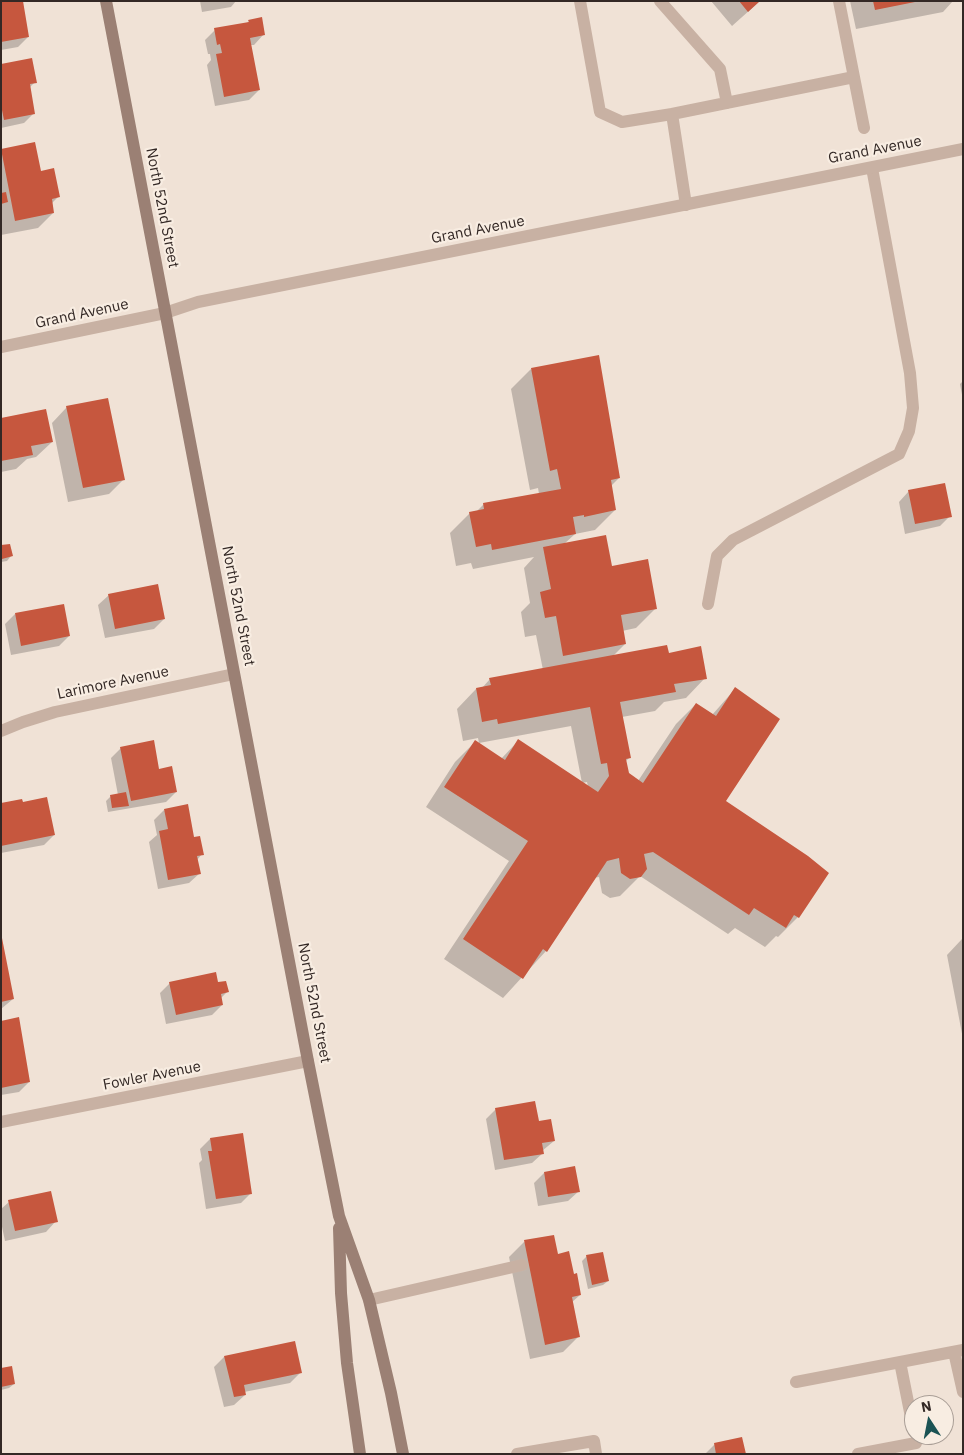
<!DOCTYPE html>
<style>
body{margin:0}
#map{position:relative;width:964px;height:1455px;overflow:hidden;background:#f0e2d6;font-family:"IBM Plex Sans",sans-serif}
canvas{display:block}
.frame{position:absolute;inset:0;border:2px solid #332825;pointer-events:none}
.north{position:absolute;left:904px;top:1395px;width:50px;height:50px;box-sizing:border-box;background:#f8ede2;border:1px solid #a99e96;border-radius:50%;rotate:349deg;font-size:14px;font-weight:700;line-height:20px;text-align:center;color:#332825}
.north::after{content:'';display:block;margin:auto;width:18px;height:22px;background:#1b5354;clip-path:polygon(50% 0,100% 100%,50% 72%,0 100%)}
</style>
<div id="map">
<canvas width="964" height="1455"></canvas>
<div class="frame"></div>
<div class="north">N</div>
</div>
<script>
const context = document.querySelector('canvas').getContext('2d');
context.lineJoin = 'round';
function fillPath(path, color) {
  context.fillStyle = color;
  context.fill(path, 'evenodd');
}
function toPath(rows) {
  const path = new Path2D();
  for (const r of rows) {
    path.moveTo(r[0], r[1]);
    for (let i = 2; i < r.length; i += 2) path.lineTo(r[i], r[i + 1]);
  }
  return path;
}
function trace(path, color, width, dash) {
  context.strokeStyle = color;
  context.lineWidth = width;
  context.lineCap = dash ? 'butt' : 'round';
  context.setLineDash(dash || []);
  context.stroke(path);
}
function label(font, color, halo, rows, align = 'center') {
  context.font = font + ' "IBM Plex Sans",sans-serif';
  context.lineWidth = 4.5;
  context.setLineDash([]);
  context.textBaseline = 'middle';
  context.strokeStyle = halo;
  context.fillStyle = color;
  for (const [text, x, y, turn = 0] of rows) {
    context.save();
    context.translate(x, y);
    context.rotate((+turn || 0) * Math.PI / 180);
    context.textAlign = isNaN(turn) ? turn : align;
    if (halo) context.strokeText(text, 0, 0);
    context.fillText(text, 0, 0);
    context.restore();
  }
}
const shadow = toPath([
 [1,1,28,37,18,47,1,50],
 [200,1,236,1,231,7,202,12],
 [711,1,760,1,732,26],
 [850,1,953,1,943,12,856,29],
 [249,21,264,34,254,45,250,45,259,90,249,100,215,106,207,65,211,60,210,54,208,54,205,40,215,30,246,24],
 [1,65,35,82,29,88,34,113,24,123,1,128],
 [2,150,40,172,58,197,51,204,53,213,38,228,1,235],
 [531,369,619,478,611,486,615,510,595,530,575,534,564,544,611,568,656,608,636,628,622,631,625,644,612,657,668,654,705,678,686,698,664,702,655,711,622,717,629,758,625,762,627,774,638,781,676,724,696,704,712,715,735,689,724,802,827,873,798,917,778,937,776,936,765,947,735,928,728,934,640,876,620,896,610,898,602,893,599,877,593,878,546,951,503,998,444,959,509,861,426,807,455,762,475,742,501,759,518,741,582,783,571,726,479,743,478,738,463,741,457,709,476,689,482,688,490,679,543,670,536,635,525,637,521,612,530,603,524,568,534,557,473,569,471,563,456,566,450,533,470,513,476,512,484,504,539,494,538,488,530,490,511,389],
 [587,782,588,787,582,783],
 [963,381,963,400,960,384],
 [67,407,124,479,109,494,68,502,52,423],
 [1,419,52,442,36,457,27,459,16,469,1,472],
 [909,491,950,516,940,526,905,534,899,502],
 [1,547,11,556,7,561,1,562],
 [109,595,164,619,154,629,105,638,98,605],
 [15,614,69,636,59,646,11,655,5,624],
 [121,748,158,770,176,792,166,802,108,812,106,801,111,796,118,795,111,758],
 [1,804,22,804,54,835,44,845,1,853],
 [164,810,193,839,202,854,197,860,200,873,189,883,158,889,149,842,157,835,154,820],
 [962,939,963,939,963,1039,947,955],
 [1,940,13,999,1,1009],
 [170,983,217,984,227,992,220,999,222,1005,212,1015,166,1024,160,993],
 [1,1022,29,1082,19,1092,1,1095],
 [496,1109,538,1123,554,1141,542,1151,543,1153,532,1163,495,1170,486,1119],
 [242,1134,251,1193,241,1203,206,1209,199,1163,202,1160,200,1149,210,1139],
 [544,1173,579,1191,568,1201,538,1206,534,1183],
 [9,1202,56,1221,46,1232,5,1241,1,1222,1,1209],
 [524,1242,557,1255,573,1276,580,1295,571,1303,578,1337,563,1352,530,1359,509,1257],
 [587,1256,608,1281,603,1285,588,1289,582,1261],
 [224,1357,300,1373,290,1383,244,1392,245,1395,234,1405,224,1407,214,1367],
 [1,1369,14,1384,9,1388,1,1390],
 [715,1444,744,1454,705,1454]
]);
const building = toPath([
 [1,1,23,1,29,37,1,42],
 [739,1,760,1,748,12],
 [873,1,915,1,915,2,875,10],
 [262,17,265,35,250,38,260,90,224,97,216,54,222,53,220,44,217,45,214,28,249,22,248,20],
 [32,58,37,83,30,84,35,114,4,120,1,105,1,64],
 [35,142,41,171,54,168,60,197,52,199,54,213,15,221,1,149],
 [6,192,8,202,1,204,1,193],
 [599,355,620,478,611,480,616,510,584,517,584,515,573,517,576,534,492,550,491,544,476,547,469,512,484,509,483,503,561,489,557,469,550,471,531,368],
 [108,398,125,480,83,488,66,406],
 [46,409,53,442,31,446,33,455,1,461,1,418],
 [945,483,952,517,915,524,908,490],
 [606,535,612,566,648,559,657,609,621,615,626,644,563,656,556,616,545,618,540,592,551,589,543,547],
 [10,544,13,556,2,559,1,545],
 [158,584,165,619,115,629,108,594],
 [64,604,70,636,21,646,15,613],
 [667,645,669,653,701,646,707,679,674,684,676,692,620,702,631,758,626,759,629,773,643,783,696,703,716,716,735,687,780,719,726,801,808,856,829,873,799,918,794,915,786,928,754,908,749,915,653,852,644,854,647,869,641,877,630,879,621,873,619,858,607,861,547,952,543,949,523,979,463,939,528,841,444,787,475,740,505,760,518,739,598,792,609,776,607,763,601,764,590,707,498,724,497,719,482,722,476,688,491,685,489,678],
 [154,740,159,769,172,766,177,792,131,801,120,747],
 [126,792,129,806,112,808,110,795],
 [47,797,55,835,1,846,1,803,22,799,23,802],
 [188,804,194,837,200,836,204,855,197,856,201,874,168,880,159,831,168,829,164,809],
 [2,938,14,999,1,1002,1,939],
 [216,972,218,982,226,981,229,992,221,994,223,1005,176,1015,169,982],
 [19,1017,30,1082,1,1088,1,1021],
 [535,1101,539,1121,551,1119,555,1141,542,1143,544,1154,504,1160,495,1108],
 [243,1133,252,1194,216,1199,208,1151,212,1151,210,1138],
 [575,1166,580,1192,548,1197,544,1172],
 [51,1191,58,1222,15,1231,8,1200],
 [554,1235,558,1254,569,1251,574,1274,577,1273,581,1295,572,1297,580,1337,545,1345,524,1240],
 [603,1252,609,1281,592,1285,586,1255],
 [295,1341,302,1373,244,1385,246,1395,234,1397,224,1356],
 [12,1366,15,1384,1,1387,1,1368],
 [742,1437,746,1454,716,1454,714,1443]
]);
const lane = toPath([
 [580,1,600,112,622,122,672,114],
 [660,1,720,69,727,103],
 [839,1,864,128],
 [686,205,672,114,854,77],
 [708,604,717,556,733,540,899,454,909,431,913,408,910,373,872,168],
 [369,1300,522,1265],
 [954,1352,963,1392],
 [900,1362,914,1432],
 [796,1382,963,1350],
 [517,1454,594,1441,596,1454],
 [858,1454,916,1443]
]);
const street = toPath([
 [1,347,165,313,198,302,963,149],
 [1,731,23,722,55,712,234,674],
 [1,1122,308,1061]
]);
const secondary = toPath([
 [106,1,308,1061,339,1216,369,1300,391,1393,403,1454],
 [339,1228,341,1293,347,1363,360,1454]
]);
const streetNames = [
 ["Grand Avenue",875,150,-11],
 ["North 52nd Street",162,208,79],
 ["Grand Avenue",478,230,-11],
 ["Grand Avenue",82,314,-12],
 ["North 52nd Street",238,606,79],
 ["Larimore Avenue",113,683,-12],
 ["North 52nd Street",314,1003,79],
 ["Fowler Avenue",152,1076,-11]
];
fillPath(shadow, '#0003');
fillPath(building, '#c6573e');
trace(lane, '#c8b1a3', 12);
trace(street, '#c8b1a3', 12);
trace(secondary, '#9b8074', 12);
label('15px', '#332825', '#f8ede2', streetNames);
</script>
